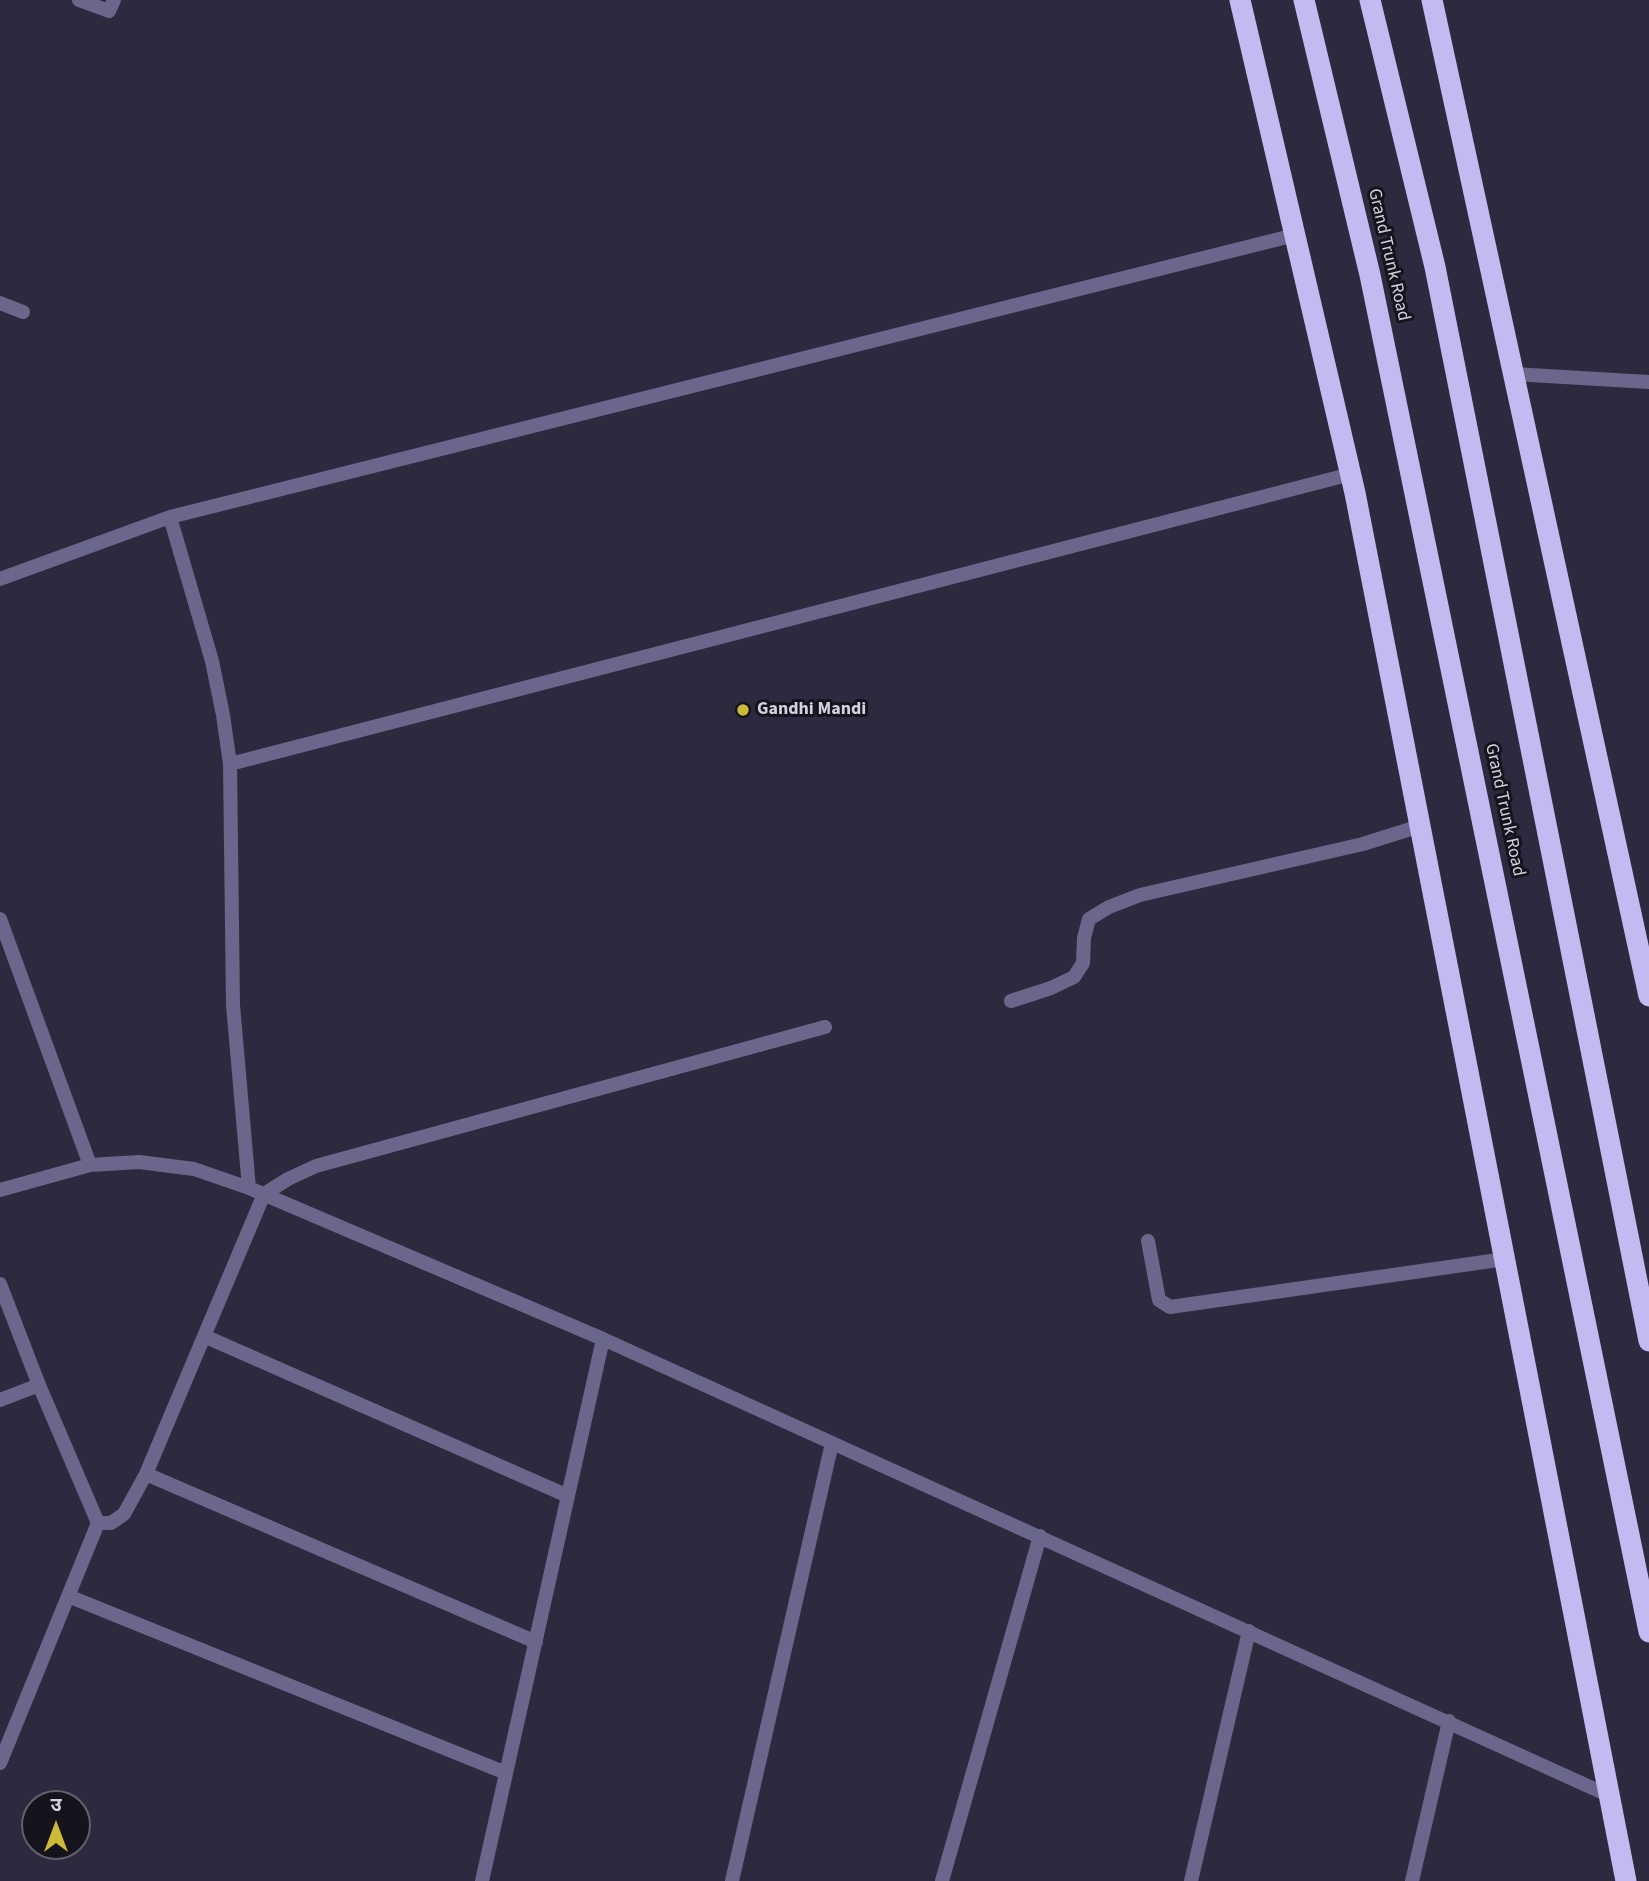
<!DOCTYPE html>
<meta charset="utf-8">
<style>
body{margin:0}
#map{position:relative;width:1649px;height:1881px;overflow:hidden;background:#2d2a3f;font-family:"Source Sans 3","Noto Sans Devanagari",sans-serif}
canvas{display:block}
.north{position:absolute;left:21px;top:1790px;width:70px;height:70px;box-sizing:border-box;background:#15141d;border:2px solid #61606b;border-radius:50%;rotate:0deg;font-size:19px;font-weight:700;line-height:28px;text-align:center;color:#d3d1df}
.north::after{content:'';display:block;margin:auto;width:24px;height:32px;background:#cdb938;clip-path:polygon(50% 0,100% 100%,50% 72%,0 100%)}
</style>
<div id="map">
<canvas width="1649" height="1881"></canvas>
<div class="north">उ</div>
</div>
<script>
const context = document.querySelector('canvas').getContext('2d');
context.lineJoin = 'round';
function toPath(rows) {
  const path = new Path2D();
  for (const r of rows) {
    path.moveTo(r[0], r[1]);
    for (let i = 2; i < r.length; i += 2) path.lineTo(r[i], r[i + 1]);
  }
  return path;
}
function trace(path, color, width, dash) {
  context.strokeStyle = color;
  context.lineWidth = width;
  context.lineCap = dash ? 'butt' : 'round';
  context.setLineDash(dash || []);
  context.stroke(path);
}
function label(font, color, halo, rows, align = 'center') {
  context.font = font + ' "Source Sans 3",sans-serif';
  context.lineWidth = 6;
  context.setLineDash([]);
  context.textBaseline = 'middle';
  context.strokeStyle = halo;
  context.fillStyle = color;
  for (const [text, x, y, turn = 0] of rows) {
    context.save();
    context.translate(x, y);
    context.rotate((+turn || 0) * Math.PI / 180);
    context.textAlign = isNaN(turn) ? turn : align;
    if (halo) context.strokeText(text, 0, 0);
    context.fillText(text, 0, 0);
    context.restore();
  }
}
const lane = toPath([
 [1513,374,1649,382],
 [1011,1001,1051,988,1074,977,1083,963,1084,938,1089,919,1109,907,1140,895,1363,844,1420,826],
 [1148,1241,1159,1300,1170,1307,1505,1259]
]);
const street = toPath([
 [79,0,109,11,114,0],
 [0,303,23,312],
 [170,517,212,661,223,715,230,764,233,1005,249,1188],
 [0,579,170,517,1295,235],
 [230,764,1351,474],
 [0,919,90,1165],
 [0,1190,90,1165,139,1162,194,1169,249,1188,603,1339,1610,1796],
 [0,1284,39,1385,98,1523,0,1763],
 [204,1336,568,1496],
 [0,1400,39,1385],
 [146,1474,536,1642],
 [98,1523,111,1523,124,1514,146,1474,264,1194,288,1179,316,1166,825,1027],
 [68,1596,506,1773],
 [482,1881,603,1339],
 [732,1881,832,1443],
 [942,1881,1040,1536],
 [1191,1881,1249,1631],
 [1412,1881,1449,1721]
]);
const highway = toPath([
 [1240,0,1355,493,1626,1881],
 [1304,0,1370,275,1649,1632],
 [1370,0,1435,267,1649,1341],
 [1432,0,1649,996]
]);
const markers = [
 [743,710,7,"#cdb938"]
];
const streetNames = [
 ["Grand Trunk Road",1388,255,77],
 ["Grand Trunk Road",1504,810,78]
];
const poiNames = [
 ["Gandhi Mandi",757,710]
];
trace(lane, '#6b668b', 14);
trace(street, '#6b668b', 14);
trace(highway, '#c2baf1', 21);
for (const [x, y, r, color] of markers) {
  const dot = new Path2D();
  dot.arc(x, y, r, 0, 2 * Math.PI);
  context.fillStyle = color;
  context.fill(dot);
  trace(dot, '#15141d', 2.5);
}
label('18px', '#d3d1df', '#15141d', streetNames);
label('bold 18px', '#d3d1df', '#15141d', poiNames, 'left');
</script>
